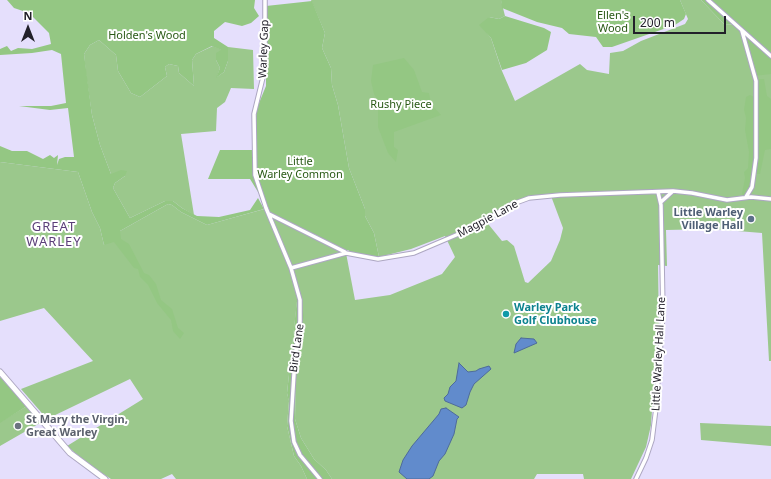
<!DOCTYPE html>
<style>
body{margin:0}
#map{position:relative;width:771px;height:479px;overflow:hidden;background:#e5dffc;font-family:"Noto Sans",sans-serif}
canvas{display:block}
.north{position:absolute;left:8px;top:8px;width:40px;height:40px;-webkit-text-stroke:3px #fff;paint-order:stroke;rotate:0deg;font-size:11px;font-weight:700;line-height:16px;text-align:center;color:#22202a}
.north::after{content:'';display:block;margin:auto;width:14px;height:18px;background:#22202a;clip-path:polygon(50% 0,100% 100%,50% 72%,0 100%)}
.scale{position:absolute;left:633px;top:16px;width:93px;height:18px;box-sizing:border-box;border:2px solid #22202a;border-top:0;padding-left:5px;font-size:12px;line-height:14px;white-space:nowrap;color:#22202a;-webkit-text-stroke:3px #fff;paint-order:stroke}
</style>
<div id="map">
<canvas width="771" height="479"></canvas>
<div class="north">N</div>
<div class="scale">200 m</div>
</div>
<script>
const context = document.querySelector('canvas').getContext('2d');
context.lineJoin = 'round';
function fillPath(path, color) {
  context.fillStyle = color;
  context.fill(path, 'evenodd');
}
function toPath(rows) {
  const path = new Path2D();
  for (const r of rows) {
    path.moveTo(r[0], r[1]);
    for (let i = 2; i < r.length; i += 2) path.lineTo(r[i], r[i + 1]);
  }
  return path;
}
function trace(path, color, width, dash) {
  context.strokeStyle = color;
  context.lineWidth = width;
  context.lineCap = dash ? 'butt' : 'round';
  context.setLineDash(dash || []);
  context.stroke(path);
}
function label(font, color, halo, rows, align = 'center') {
  context.font = font + ' "Noto Sans",sans-serif';
  context.lineWidth = 4;
  context.setLineDash([]);
  context.textBaseline = 'middle';
  context.strokeStyle = halo;
  context.fillStyle = color;
  for (const [text, x, y, turn = 0] of rows) {
    context.save();
    context.translate(x, y);
    context.rotate((+turn || 0) * Math.PI / 180);
    context.textAlign = isNaN(turn) ? turn : align;
    if (halo) context.strokeText(text, 0, 0);
    context.fillText(text, 0, 0);
    context.restore();
  }
}
const green = toPath([
 [311,0,501,0,505,16,499,19,489,17,487,33,491,38,502,71,515,101,580,64,587,70,609,74,610,53,623,51,641,41,685,24,688,19,680,0,701,0,724,24,736,25,771,56,771,361,769,361,762,233,713,229,666,230,667,266,658,265,659,333,656,353,651,425,646,447,631,479,584,479,583,474,537,474,534,479,332,479,326,470,314,459,301,438,295,419,298,292,287,393,289,401,287,426,294,456,301,466,307,479,176,479,172,474,161,479,111,479,88,464,67,446,143,399,130,379,47,419,21,389,93,361,44,308,0,321,0,162,78,172,92,212,100,228,104,245,120,231,168,204,172,205,181,212,207,225,268,208,346,253,355,300,390,295,442,274,455,257,445,236,411,249,379,257,374,233,365,216,365,209,349,168,338,105,332,85,331,68,322,48,325,33],
 [551,196,563,228,560,240,551,261,528,283,525,282,514,246,507,240,502,241,489,225,487,220,510,205,529,198],
 [99,40,116,55,118,71,131,93,140,97,167,76,165,67,169,64,178,66,179,73,194,86,192,60,196,54,213,46,222,50,216,60,220,68,217,77,224,72,228,61,228,47,253,50,254,89,231,88,225,102,217,108,216,131,181,134,194,215,182,208,173,201,165,201,130,218,113,188,115,183,125,176,111,174,100,145,92,115,86,74,84,54,90,45],
 [27,406,40,423,0,446,0,422],
 [700,423,771,426,771,446,701,440]
]);
const forest = toPath([
 [7,0,255,0,254,8,259,16,251,23,242,26,225,22,214,31,214,38,228,47,228,61,224,72,216,78,220,68,216,60,216,53,221,50,212,46,196,54,192,60,194,86,179,73,178,66,169,64,165,67,167,76,140,97,131,93,118,71,116,55,99,40,90,45,84,54,92,115,100,145,111,174,121,170,127,171,125,176,115,183,113,188,130,218,165,201,173,201,182,208,197,216,219,217,250,210,258,198,264,209,207,225,181,212,172,205,168,204,120,231,121,239,129,244,144,273,149,275,156,284,161,300,172,309,178,328,184,333,180,339,173,331,171,320,157,303,148,285,140,277,138,269,134,268,114,242,104,245,100,228,92,212,78,172,0,162,0,146,12,151,27,151,43,159,50,155,54,158,58,155,57,165,59,159,65,157,74,157,68,108,50,110,19,106,51,106,66,103,61,54,52,50,32,53,0,55,0,49,7,46,11,51,18,48,32,49,51,44,49,33,29,13,14,8],
 [501,0,680,0,686,14,684,19,675,25,612,47,603,47,596,37,569,34,562,28,537,22,502,8],
 [701,0,771,0,771,74,754,76,742,31,736,25,724,24],
 [312,1,325,33,322,48,331,68,332,85,338,105,349,168,365,209,365,216,374,233,379,257,367,257,357,253,352,253,348,250,344,251,316,235,291,225,271,213,250,179,208,179,220,150,254,150,255,125,257,108,266,86,266,6],
 [505,16,544,28,551,32,547,50,526,63,502,70,491,38,479,25,489,17,499,19],
 [404,58,414,70,422,92,429,93,431,104,441,115,394,132,394,147,398,150,396,162,388,153,378,127,378,101,374,94,371,81,373,65],
 [757,79,764,79,767,96,771,99,771,149,765,150,760,174,756,174,759,142],
 [750,95,754,97,755,101,755,149,753,172,746,197,742,194,745,178,744,172,748,168,749,152,745,130,746,118,744,110,746,97],
 [298,290,304,316,297,346,295,419,301,438,314,459,326,470,332,479,307,479,301,466,294,456,287,426,289,402,287,393],
 [0,377,27,406,0,423]
]);
const water = toPath([
 [521,338,534,339,537,343,514,353,516,344,521,338],
 [459,363,468,372,476,371,479,369,489,366,491,369,474,384,470,392,466,405,462,408,445,401,444,398,448,394,450,387,456,381,459,363],
 [446,408,459,417,457,419,454,434,445,454,439,461,433,476,429,479,407,479,399,472,403,460,412,446,439,414,441,409,446,408]
]);
const street = toPath([
 [265,0,265,69,254,114,255,175,266,208,291,268,300,300,300,321,295,358,291,421,294,442,300,455,320,479],
 [708,0,771,56],
 [742,31,756,81,756,158,752,187,746,197],
 [661,202,672,192],
 [269,214,345,252],
 [291,268,346,253,378,259,414,253,475,227,510,205,529,198,560,195,673,191,692,193,727,200,751,197,771,199],
 [636,479,646,458,652,440,656,408,663,313,661,205,658,192]
]);
const secondary = toPath([
 [0,372,70,453,105,479]
]);
const markers = [
 [751,219,4,"#5c6f8a"],
 [506,314,4,"#0f9aa8"],
 [18,426,4,"#6b7280"]
];
const parkNames = [
 ["Ellen's",613,16],
 ["Wood",613,29],
 ["Holden's Wood",147,36],
 ["Rushy Piece",401,105],
 ["Little",300,162],
 ["Warley Common",300,175]
];
const streetNames = [
 ["Warley Gap",264,49,-88],
 ["Magpie Lane",488,219,-28],
 ["Bird Lane",297,348,-82],
 ["Little Warley Hall Lane",659,354,-87]
];
const serviceNames = [
 ["Little Warley",743,213],
 ["Village Hall",743,226]
];
const cultureNames = [
 ["Warley Park",514,308],
 ["Golf Clubhouse",514,321]
];
const worshipNames = [
 ["St Mary the Virgin,",26,420],
 ["Great Warley",26,433]
];
const quarterNames = [
 ["GREAT",54,227],
 ["WARLEY",54,242]
];
fillPath(green, '#9bc88c');
fillPath(forest, '#94c783');
fillPath(water, '#618bcc');
trace(water, '#4e6b9b', 1);
trace(street, '#ada7c2', 5.5);
trace(secondary, '#ada7c2', 7);
trace(street, '#fff', 3.5);
trace(secondary, '#fff', 5);
for (const [x, y, r, color] of markers) {
  const dot = new Path2D();
  dot.arc(x, y, r, 0, 2 * Math.PI);
  context.fillStyle = color;
  context.fill(dot);
  trace(dot, '#fff', 1.5);
}
label('11px', '#295915', '#fff', parkNames);
label('11px', '#22202a', '#fff', streetNames);
label('bold 11px', '#4e5e75', '#fff', serviceNames, 'right');
label('bold 11px', '#0d838f', '#fff', cultureNames, 'left');
label('bold 11px', '#5b616d', '#fff', worshipNames, 'left');
context.letterSpacing = '1px';
label('13px', '#5b3e79', '#fff', quarterNames);
context.letterSpacing = '0px';
</script>
